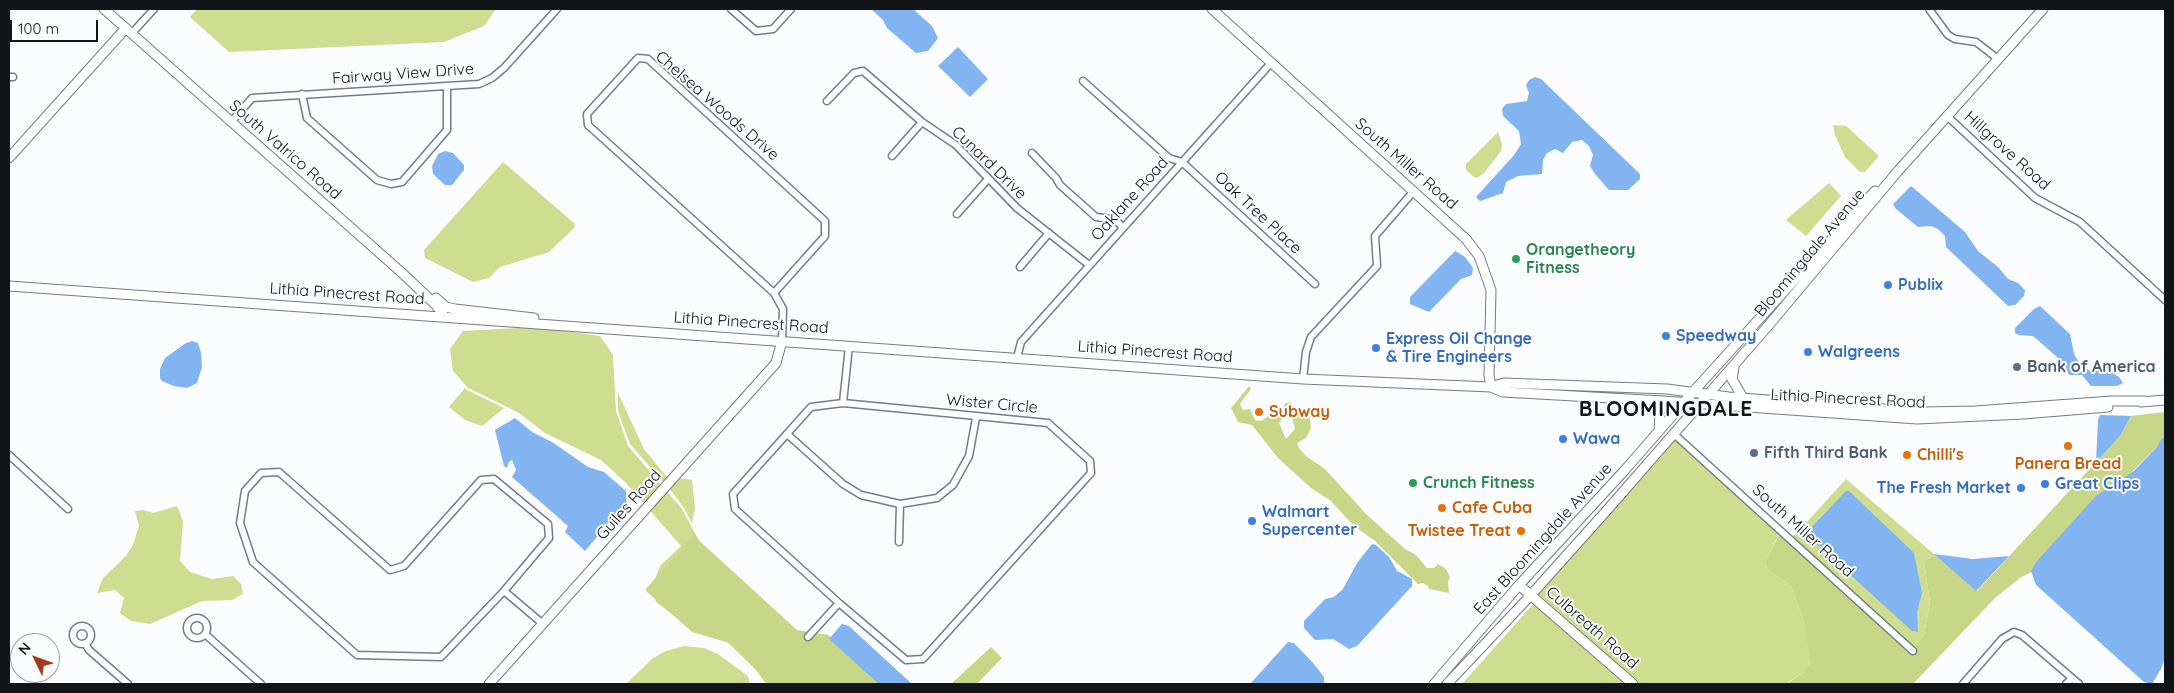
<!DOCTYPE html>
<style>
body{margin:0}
#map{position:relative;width:2174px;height:693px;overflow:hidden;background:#fafcfe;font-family:Quicksand,sans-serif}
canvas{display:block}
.frame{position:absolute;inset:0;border:10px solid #111517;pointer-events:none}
.north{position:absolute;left:10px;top:633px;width:50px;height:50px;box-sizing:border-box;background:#fafcfe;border:1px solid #9da0a2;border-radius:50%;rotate:312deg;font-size:14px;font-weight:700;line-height:20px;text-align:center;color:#111517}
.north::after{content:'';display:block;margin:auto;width:18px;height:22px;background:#a43c1c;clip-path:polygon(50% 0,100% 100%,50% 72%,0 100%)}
.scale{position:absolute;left:10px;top:20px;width:88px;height:22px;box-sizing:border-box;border:2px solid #111517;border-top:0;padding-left:6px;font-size:15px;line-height:18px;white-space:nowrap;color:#111517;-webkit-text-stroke:4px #fafcfe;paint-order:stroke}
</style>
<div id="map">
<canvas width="2174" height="693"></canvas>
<div class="frame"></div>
<div class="north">N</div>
<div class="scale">100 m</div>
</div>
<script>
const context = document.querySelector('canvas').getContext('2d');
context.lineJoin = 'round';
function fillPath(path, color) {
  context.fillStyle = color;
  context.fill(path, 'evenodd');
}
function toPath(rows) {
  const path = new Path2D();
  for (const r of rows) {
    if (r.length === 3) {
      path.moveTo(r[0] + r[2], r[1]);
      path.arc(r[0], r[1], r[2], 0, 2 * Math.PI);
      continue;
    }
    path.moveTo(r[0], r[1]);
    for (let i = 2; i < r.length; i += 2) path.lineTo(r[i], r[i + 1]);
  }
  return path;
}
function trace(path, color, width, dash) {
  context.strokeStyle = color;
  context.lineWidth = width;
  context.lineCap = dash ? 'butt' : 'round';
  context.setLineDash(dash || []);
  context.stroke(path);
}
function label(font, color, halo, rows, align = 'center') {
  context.font = font + ' Quicksand,sans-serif';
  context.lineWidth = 4;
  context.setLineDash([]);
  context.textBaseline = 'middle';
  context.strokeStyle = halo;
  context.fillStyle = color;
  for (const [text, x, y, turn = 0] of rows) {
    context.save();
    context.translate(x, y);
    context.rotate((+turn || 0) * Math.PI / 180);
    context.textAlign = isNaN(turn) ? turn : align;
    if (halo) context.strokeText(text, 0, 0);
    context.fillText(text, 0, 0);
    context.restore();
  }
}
const green = toPath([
 [197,9,496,9,484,26,444,42,229,52,190,17],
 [1833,125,1846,126,1879,156,1865,172,1860,172,1845,157,1835,135],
 [1498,132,1502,144,1501,151,1484,173,1477,178,1474,177,1466,170,1466,164],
 [503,162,574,223,575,227,549,252,500,267,489,278,473,282,425,258,424,250],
 [1829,183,1841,196,1806,236,1786,220],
 [537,327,600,336,613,355,616,411,628,446,682,509,704,550,813,644,766,684,755,669,724,639,685,624,656,602,653,585,660,566,681,546,626,483,601,460,545,433,519,413,468,388,453,371,450,349,463,331],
 [465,388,467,390,504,408,482,426,465,420,449,407],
 [618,393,644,449,666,476,670,477,664,483,630,444,618,411],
 [1674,439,1779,534,1765,562,1767,569,1791,586,1805,624,1810,653,1810,662,1804,672,1786,684,1640,684,1535,591],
 [678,478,692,480,695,508,692,523,684,508,669,488],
 [1846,479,1934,554,1924,562,1930,602,1924,635,1915,646,1795,535],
 [177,506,183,521,180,561,190,572,212,579,233,576,241,584,243,594,232,600,202,601,150,624,131,621,120,613,124,598,115,590,97,593,103,578,126,556,133,545,139,526,135,511,144,510,153,513],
 [1535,602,1628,684,1462,684],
 [684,646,704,648,718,654,748,676,750,684,626,684,653,658,666,651]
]);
const forest = toPath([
 [1249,386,1251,389,1240,404,1243,410,1250,409,1255,420,1261,421,1270,415,1277,414,1286,403,1291,402,1291,408,1279,423,1286,439,1295,429,1292,417,1295,410,1300,407,1309,411,1311,428,1306,438,1297,443,1299,448,1306,456,1325,469,1367,515,1405,549,1416,555,1427,568,1434,568,1438,564,1446,569,1450,577,1448,582,1449,593,1429,589,1428,586,1423,583,1418,584,1375,541,1354,526,1331,501,1311,488,1278,458,1252,425,1238,422,1231,408],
 [2165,412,2165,439,2033,571,2020,578,1995,598,1913,684,1787,684,1804,672,1810,662,1805,624,1791,586,1767,569,1765,562,1781,531,1787,537,1795,535,1915,646,1924,635,1930,602,1924,562,1934,554,1977,591,2120,436,2131,416],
 [693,535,797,630,828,635,883,684,765,684,767,682,733,644,692,632,645,590],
 [991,647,1002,658,977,684,951,684]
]);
const water = toPath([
 [871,9,913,9,932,26,938,38,928,51,916,53,887,28,883,20],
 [958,47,988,79,970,97,938,66],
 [1535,77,1541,79,1640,174,1640,179,1628,190,1609,190,1595,174,1590,166,1593,155,1589,146,1582,140,1572,142,1563,153,1555,149,1547,153,1543,160,1542,174,1518,176,1506,182,1503,193,1480,201,1476,197,1515,154,1521,144,1519,131,1503,116,1502,109,1506,104,1527,101,1529,93,1526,85,1529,80],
 [445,151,453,153,464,165,464,170,452,185,445,185,433,174,432,166,438,154],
 [1911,186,1965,232,1978,251,1998,267,2008,279,2018,283,2025,290,2024,296,2015,305,2008,306,1946,247,1945,236,1938,229,1931,226,1918,227,1896,209,1893,204],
 [1455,251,1465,257,1473,268,1472,275,1461,279,1429,312,1410,304,1410,297],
 [2040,306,2070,334,2074,354,2080,364,2090,371,2109,371,2119,377,2123,383,2117,386,2091,386,2082,375,2069,375,2064,363,2033,336,2019,335,2015,333,2015,328,2034,309],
 [192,341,198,343,201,353,202,367,197,383,187,388,174,386,162,381,160,378,160,369,165,358,186,343],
 [2100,415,2131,416,2120,436,2096,462,2098,420],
 [515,418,532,432,552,442,588,467,604,472,626,491,626,503,585,551,565,532,568,526,512,477,516,470,512,460,509,462,507,468,504,466,495,430],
 [2162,438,2165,438,2165,657,2161,669,2152,684,2144,682,2036,585,2031,571,2037,561,2096,496,2134,471,2157,447],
 [1846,491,1849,491,1914,553,1922,593,1917,612,1918,632,1912,631,1811,539,1809,530],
 [1372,544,1376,545,1389,557,1397,571,1412,579,1412,586,1357,646,1349,649,1333,639,1315,640,1304,628,1304,621,1325,599,1334,597,1343,589,1357,563],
 [1934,554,1973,559,2009,556,1976,591],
 [842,624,849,626,912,684,879,684,829,639],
 [1288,642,1294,643,1314,664,1324,677,1324,684,1250,684]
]);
const street = toPath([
 [731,9,756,31,773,29,791,9],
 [1929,9,1948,35,1955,39,1976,42,1998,59],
 [132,33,154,9],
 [638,58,648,59,825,221,825,236,774,293,588,125,587,114,638,58],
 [9,77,13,77],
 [1083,81,1169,158,1182,162,1315,284],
 [302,94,307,118,377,180,391,184,402,182,447,130,447,87],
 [827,101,854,73,863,71,922,122,956,145,1017,208,1089,265],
 [1947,116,2035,198,2080,222,2165,300],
 [231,122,252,98,479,84,492,78,504,68,557,9],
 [1032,153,1056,178,1060,185,1096,217,1111,219,1117,221,1123,228],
 [892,156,922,122],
 [957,214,988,179],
 [1020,267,1049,233],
 [774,293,783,309,782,341],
 [1017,358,1021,342,1271,63],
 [1303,379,1306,352,1311,337,1377,266,1375,236,1413,192],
 [843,403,1048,423,1090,461,1091,473,923,659,906,660,839,603,735,509,733,494,811,407,843,403],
 [843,403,849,346],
 [787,434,843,484,861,495,900,504,937,498,953,485,969,456,976,418],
 [1674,434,1913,651],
 [9,455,68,509],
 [279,472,390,570,404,566,481,480,494,479,548,524,549,538,504,591,441,657,357,655,253,562,240,523,245,491,261,473,279,472],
 [899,542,900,504],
 [504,591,543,624],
 [197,628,10],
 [82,635,9],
 [205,634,261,684],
 [808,637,839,603],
 [85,643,89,650,128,684],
 [1963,684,2002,639,2014,632,2022,635,2079,684],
 [2066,684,2072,678]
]);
const secondary = toPath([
 [104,9,401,272,436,305,444,316],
 [1212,9,1466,239,1479,256,1491,290,1489,375,1491,387],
 [9,158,126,28],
 [9,286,1303,379,1491,387,1504,383,1667,389,1729,397,1923,412,1975,411,2112,401,2144,401],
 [436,298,446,307,455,309,534,318],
 [1734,367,1732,379,1743,398],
 [1491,387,1503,392,1663,401,1917,419,2023,414,2108,407],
 [1646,400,1655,406,1660,414,1659,431],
 [2141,402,2165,400],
 [1519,585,1633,684],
 [489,684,776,363,782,341],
 [1434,684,1519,585,1624,471,1693,392,1875,191],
 [1447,684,1531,595,1608,509,1768,326,1898,171,2043,9]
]);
const markers = [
 [1516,259,5,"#2e9e5b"],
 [1888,285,5,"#3f7fe0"],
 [1666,336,5,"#3f7fe0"],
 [1376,348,5,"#3f7fe0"],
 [1808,352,5,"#3f7fe0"],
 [2017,367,5,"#5c6f8a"],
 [1259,412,5,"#e8710a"],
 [1563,439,5,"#3f7fe0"],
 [2068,446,5,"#e8710a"],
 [1754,453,5,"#5c6f8a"],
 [1907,455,5,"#e8710a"],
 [1413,483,5,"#2e9e5b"],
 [2045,484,5,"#3f7fe0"],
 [2021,488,5,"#3f7fe0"],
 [1442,508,5,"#e8710a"],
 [1252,521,5,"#3f7fe0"],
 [1521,531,5,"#e8710a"]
];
const streetNames = [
 ["Fairway View Drive",403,74,-4],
 ["Chelsea Woods Drive",717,106,41],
 ["South Valrico Road",285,150,41],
 ["Hillgrove Road",2007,151,42],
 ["Cunard Drive",989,163,44],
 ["South Miller Road",1406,164,41],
 ["Oaklane Road",1130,199,-48],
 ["Oak Tree Place",1258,213,43],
 ["Bloomingdale Avenue",1810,253,-50],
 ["Lithia Pinecrest Road",347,294,4],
 ["Lithia Pinecrest Road",751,323,4],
 ["Lithia Pinecrest Road",1155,352,4],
 ["Lithia Pinecrest Road",1848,399,3],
 ["Wister Circle",992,404,5],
 ["Guiles Road",629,505,-48],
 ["South Miller Road",1803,531,42],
 ["East Bloomingdale Avenue",1543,539,-48],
 ["Culbreath Road",1592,628,41]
];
const leisureNames = [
 ["Orangetheory",1526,250],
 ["Fitness",1526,268],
 ["Crunch Fitness",1423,483]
];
const shopNames = [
 ["Publix",1898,285],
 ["Speedway",1676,336],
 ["Express Oil Change",1386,339],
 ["& Tire Engineers",1386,357],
 ["Walgreens",1818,352],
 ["Wawa",1573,439],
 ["Great Clips",2055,484],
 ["The Fresh Market",2011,488,"right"],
 ["Walmart",1262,512],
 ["Supercenter",1262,530]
];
const serviceNames = [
 ["Bank of America",2027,367],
 ["Fifth Third Bank",1764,453]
];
const foodNames = [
 ["Subway",1269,412],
 ["Chilli's",1917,455],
 ["Panera Bread",2068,464,"center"],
 ["Cafe Cuba",1452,508],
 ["Twistee Treat",1511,531,"right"]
];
const districtNames = [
 ["BLOOMINGDALE",1666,410]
];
fillPath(green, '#cedd90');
fillPath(forest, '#c8d688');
fillPath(water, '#81b4f0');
trace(street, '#737d84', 9);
trace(secondary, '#737d84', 11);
trace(street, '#fff', 6);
trace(secondary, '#fff', 9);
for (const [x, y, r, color] of markers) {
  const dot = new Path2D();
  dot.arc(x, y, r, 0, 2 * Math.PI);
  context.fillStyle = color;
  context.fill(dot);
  trace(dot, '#fafcfe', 2);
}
label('16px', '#111517', '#fafcfe', streetNames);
label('bold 16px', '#27864d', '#fafcfe', leisureNames, 'left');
label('bold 16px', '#366cbe', '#fafcfe', shopNames, 'left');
label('bold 16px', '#4e5e75', '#fafcfe', serviceNames, 'left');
label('bold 16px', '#c56008', '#fafcfe', foodNames, 'left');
context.letterSpacing = '1px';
label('bold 21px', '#111517', '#fafcfe', districtNames);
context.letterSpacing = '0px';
</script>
